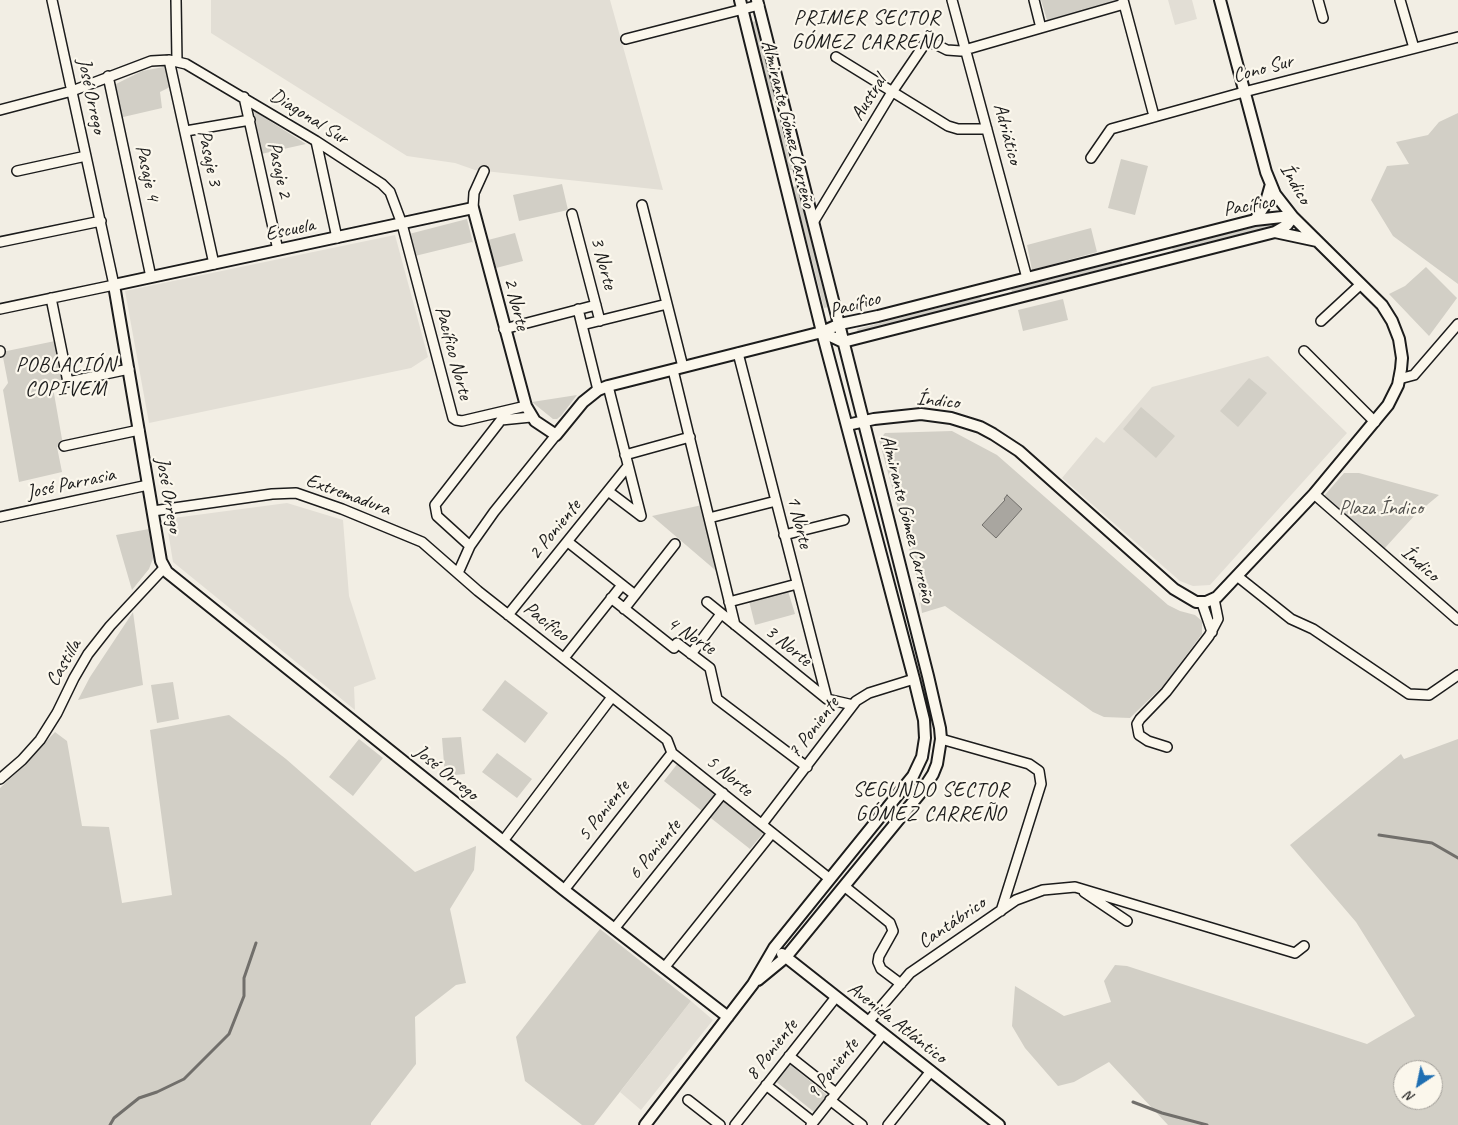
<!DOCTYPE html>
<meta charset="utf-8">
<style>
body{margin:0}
#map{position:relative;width:1458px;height:1125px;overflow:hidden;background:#f2eee4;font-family:Caveat,sans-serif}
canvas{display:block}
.north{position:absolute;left:1393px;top:1060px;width:50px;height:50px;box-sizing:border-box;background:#fbf7ec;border:1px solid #a29f99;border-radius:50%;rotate:214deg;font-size:14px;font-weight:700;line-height:20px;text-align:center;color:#1c1c1c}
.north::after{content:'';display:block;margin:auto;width:18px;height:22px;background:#1f6fb2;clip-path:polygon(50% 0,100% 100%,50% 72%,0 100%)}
</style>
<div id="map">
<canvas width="1458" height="1125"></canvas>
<div class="north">N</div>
</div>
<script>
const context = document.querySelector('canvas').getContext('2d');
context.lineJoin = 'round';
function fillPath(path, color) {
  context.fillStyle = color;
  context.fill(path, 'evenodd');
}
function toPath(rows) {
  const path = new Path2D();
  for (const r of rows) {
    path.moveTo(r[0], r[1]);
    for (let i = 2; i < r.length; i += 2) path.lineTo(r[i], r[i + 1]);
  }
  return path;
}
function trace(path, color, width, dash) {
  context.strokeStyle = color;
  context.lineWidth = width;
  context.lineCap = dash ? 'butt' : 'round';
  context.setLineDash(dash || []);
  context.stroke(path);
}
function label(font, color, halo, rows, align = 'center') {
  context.font = font + ' Caveat,sans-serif';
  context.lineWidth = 4.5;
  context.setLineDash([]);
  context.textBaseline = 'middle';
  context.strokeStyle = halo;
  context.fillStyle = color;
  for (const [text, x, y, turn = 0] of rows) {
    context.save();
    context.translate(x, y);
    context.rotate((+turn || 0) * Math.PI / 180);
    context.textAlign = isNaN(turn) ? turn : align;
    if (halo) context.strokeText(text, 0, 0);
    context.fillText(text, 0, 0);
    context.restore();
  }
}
const built = toPath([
 [211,0,610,0,663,190,475,170,455,163,407,156,211,33],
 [1168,0,1192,0,1197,19,1175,25],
 [395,235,428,357,411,368,149,423,125,291],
 [1268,356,1347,433,1210,585,1193,586,1180,581,1062,478,1096,437,1104,443,1152,387],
 [287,503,343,520,349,596,376,679,354,687,355,710,173,562,166,519],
 [691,1001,713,1020,641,1110,620,1092]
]);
const green = toPath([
 [1041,0,1117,0,1117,1,1047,20],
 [757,21,775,100,771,102,751,22],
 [169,66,172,86,160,92,162,108,119,118,112,86,142,71],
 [254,111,306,144,261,154],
 [1458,113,1458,284,1393,236,1371,200,1387,166,1409,164,1396,142,1428,135,1439,122],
 [779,119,792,170,789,170,776,120],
 [1121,159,1148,166,1135,215,1108,208],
 [562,184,568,210,519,221,513,195],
 [797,186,828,307,824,308,793,187],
 [467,219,473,243,472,242,415,256,409,234],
 [1283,220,1283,224,1175,252,1172,249,1173,247],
 [1091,228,1097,252,1032,270,1027,245],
 [515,233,523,261,496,268,488,240],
 [1121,260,1122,264,1012,292,1011,288],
 [1426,267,1457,298,1429,336,1389,294,1405,286],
 [980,297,982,299,981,301,858,333,857,329],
 [1063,299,1068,320,1023,331,1018,310],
 [55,341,63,380,52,382,63,445,57,447,62,472,19,482,3,390,8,383,2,352],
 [1249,378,1267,393,1238,427,1220,411],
 [577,395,561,416,557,419,553,419,532,402],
 [1141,407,1175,436,1156,458,1123,429],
 [952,431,997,455,1168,605,1180,611,1195,615,1202,621,1202,634,1164,685,1130,718,1104,717,1093,712,945,606,922,613,916,574,879,440,885,433],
 [1344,473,1359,473,1439,495,1415,515,1384,549,1324,496],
 [702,505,721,575,652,516],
 [149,529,154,556,149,569,132,590,116,535],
 [788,591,795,614,755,625,749,601],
 [133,612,143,685,78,700,90,677],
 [505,680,548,713,525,743,482,710],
 [173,682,179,719,157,723,151,685],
 [229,715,286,759,415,872,476,846,474,870,450,909,466,983,456,985,415,1017,416,1064,371,1123,371,1125,0,1125,0,788,15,774,55,732,67,741,82,826,109,827,122,903,172,895,150,730],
 [461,737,465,774,445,776,442,738],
 [359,739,383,758,353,796,329,777],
 [1458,739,1458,1125,1168,1125,1109,1062,1074,1082,1058,1086,1025,1048,1012,1026,1015,986,1064,1016,1111,1002,1104,981,1115,965,1127,966,1367,1044,1415,1016,1356,922,1290,845,1401,754,1404,759],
 [1403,1070,1433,1070,1433,1100,1403,1100],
 [497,753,532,779,517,798,482,772],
 [678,763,765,831,750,849,664,781],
 [600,929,691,1001,594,1125,582,1125,525,1081,516,1037],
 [787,1062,827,1095,814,1112,774,1080]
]);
const water = toPath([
 [1007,495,1022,509,996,538,982,525,1005,500,1004,499,1007,495]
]);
const stream = toPath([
 [1379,835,1432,843,1458,858],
 [1133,1102,1162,1113,1207,1125],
 [110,1125,114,1118,139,1098,157,1092,184,1079,229,1034,244,996,244,978,256,943]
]);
const minor = toPath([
 [176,0,177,61],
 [952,0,1027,278],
 [1034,0,1041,28],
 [1123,0,1154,116],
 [1318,0,1323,18],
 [1400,0,1414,48],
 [626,39,759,5],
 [836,57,948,126,958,129,987,129],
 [169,60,214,264],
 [108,76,151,277],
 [244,97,278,250],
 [0,110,72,91,151,61,169,60,186,64,316,141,382,184,390,192,402,224,453,418,456,420,462,421,526,406],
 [186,131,250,120],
 [316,141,337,238],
 [1091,158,1111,129,1244,92,1458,37],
 [17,171,86,156],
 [642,205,683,367],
 [473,208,474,193,484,171],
 [572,214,600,321],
 [814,221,892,92,924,45,933,43,947,50,961,51,1124,4],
 [0,242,101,221],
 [51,298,68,382,129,369],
 [0,309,114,285,52,0],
 [578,309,598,390],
 [1321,321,1361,284],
 [582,325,667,304],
 [504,329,596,305],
 [0,351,0,352],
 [1304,351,1375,422],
 [738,353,827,699],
 [673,370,735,625],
 [1399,379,1414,375,1458,324],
 [608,386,641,516],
 [64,446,139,430],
 [625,455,690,437],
 [608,491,641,516],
 [1314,494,1458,620],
 [153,511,272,494,296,493,342,509,422,542,478,591,667,740,672,753,830,879],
 [0,517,148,485],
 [709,518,776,501],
 [784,535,844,520],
 [568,542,635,595],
 [470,546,437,516,435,505,501,420,531,417],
 [458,573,470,546,494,512,556,435],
 [1237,576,1291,619,1313,629,1409,694,1429,695,1458,675],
 [611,598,674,648,677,643,710,668,717,699,807,767],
 [707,602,827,699,853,705],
 [729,602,797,584],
 [1202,603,1212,632],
 [624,609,675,544],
 [508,615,628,466],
 [691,654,721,614],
 [564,658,622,585],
 [941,739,1029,764,1039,771,1041,784,1001,911],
 [1167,747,1148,741,1139,735,1137,724,1140,719,1166,692,1209,636,1218,619,1214,599],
 [0,779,22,760,40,740,57,713,74,678,88,654,110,626,164,568],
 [762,824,856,701,869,693,914,679],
 [503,841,612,697],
 [844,886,890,923,893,931,879,956,878,962,881,969,901,984],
 [564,890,672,753],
 [1084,892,1127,921],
 [614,929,723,793],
 [664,968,772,833],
 [868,1022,910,973,1016,900,1043,890,1075,887,1295,953,1304,946],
 [789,1056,836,1093],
 [766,1085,813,1122],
 [688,1100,720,1125],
 [830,1100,862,1125],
 [735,1125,836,997],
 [811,1125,883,1034],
 [888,1125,931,1071]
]);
const tertiary = toPath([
 [757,0,928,676,940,728,941,739,937,764,933,774,922,791,786,957,758,980],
 [1255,220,1265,205,1271,184],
 [1275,232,1317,241],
 [822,332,843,342,1275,232,1287,225,1293,217],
 [847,425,874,419,921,414,951,418,980,427,993,434,1019,451,1174,589,1196,602,1206,602,1217,597,1314,494,1388,405,1398,385,1401,369,1402,358,1399,339,1392,321,1382,305,1293,217,1275,194,1266,172,1220,0],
 [782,954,999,1125],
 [728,1017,564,890,167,572,161,561,114,285,473,208,526,406,535,421,556,435,583,402,598,390,608,386,822,332,840,324,878,316,1255,220,1282,217,1293,217],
 [645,1125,753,984,774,948,913,776,922,757,925,738,924,720,914,679,822,332,740,0]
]);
const streetNames = [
 ["Cono Sur",1263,69,-15],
 ["José Orrego",91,96,78],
 ["Austral",869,98,-58],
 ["Diagonal Sur",309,117,32],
 ["Almirante Gómez Carreño",788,124,76],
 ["Adriático",1007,134,75],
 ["Pasaje 3",209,158,78],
 ["Pasaje 2",279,170,78],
 ["Pasaje 4",147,173,78],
 ["Índico",1295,184,60],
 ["Pacífico",1249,206,-10],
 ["Escuela",290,230,-12],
 ["3 Norte",603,263,75],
 ["2 Norte",516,304,76],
 ["Pacífico",855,305,-15],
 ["Pacífico Norte",453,353,75],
 ["Índico",938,401,6],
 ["José Parrasia",71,484,-12],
 ["José Orrego",168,495,80],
 ["Extremadura",348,495,20],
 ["Almirante Gómez Carreño",907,519,76],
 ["1 Norte",799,522,76],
 ["2 Poniente",555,530,-51],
 ["Índico",1420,564,41],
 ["Pacífico",546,622,38],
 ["4 Norte",691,636,33],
 ["3 Norte",788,646,39],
 ["Castilla",64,663,-60],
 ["7 Poniente",814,728,-53],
 ["José Orrego",446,773,39],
 ["5 Norte",729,776,39],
 ["5 Poniente",604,811,-52],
 ["6 Poniente",655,850,-51],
 ["Cantábrico",952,923,-34],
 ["Avenida Atlántico",897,1023,38],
 ["8 Poniente",772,1050,-52],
 ["9 Poniente",833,1069,-52]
];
const parkNames = [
 ["Plaza Índico",1381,509]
];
const neighbourhoodNames = [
 ["PRIMER SECTOR",867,18],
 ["GÓMEZ CARREÑO",867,42],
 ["POBLACIÓN",66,365],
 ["COPIVEM",66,389],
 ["SEGUNDO SECTOR",931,790],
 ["GÓMEZ CARREÑO",931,814]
];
fillPath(built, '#e2ded5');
fillPath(green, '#d2cfc6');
fillPath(water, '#a9a6a0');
trace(water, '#716f6b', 1);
trace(stream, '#716f6b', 3);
trace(minor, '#1c1c1c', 12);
trace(tertiary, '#1c1c1c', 14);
trace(minor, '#fbf7ec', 9);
trace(tertiary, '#fbf7ec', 10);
label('20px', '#1c1c1c', '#fbf7ec', streetNames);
label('20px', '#53524f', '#fbf7ec', parkNames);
context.letterSpacing = '1px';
label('21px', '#1c1c1c', '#fbf7ec', neighbourhoodNames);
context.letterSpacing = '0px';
</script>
